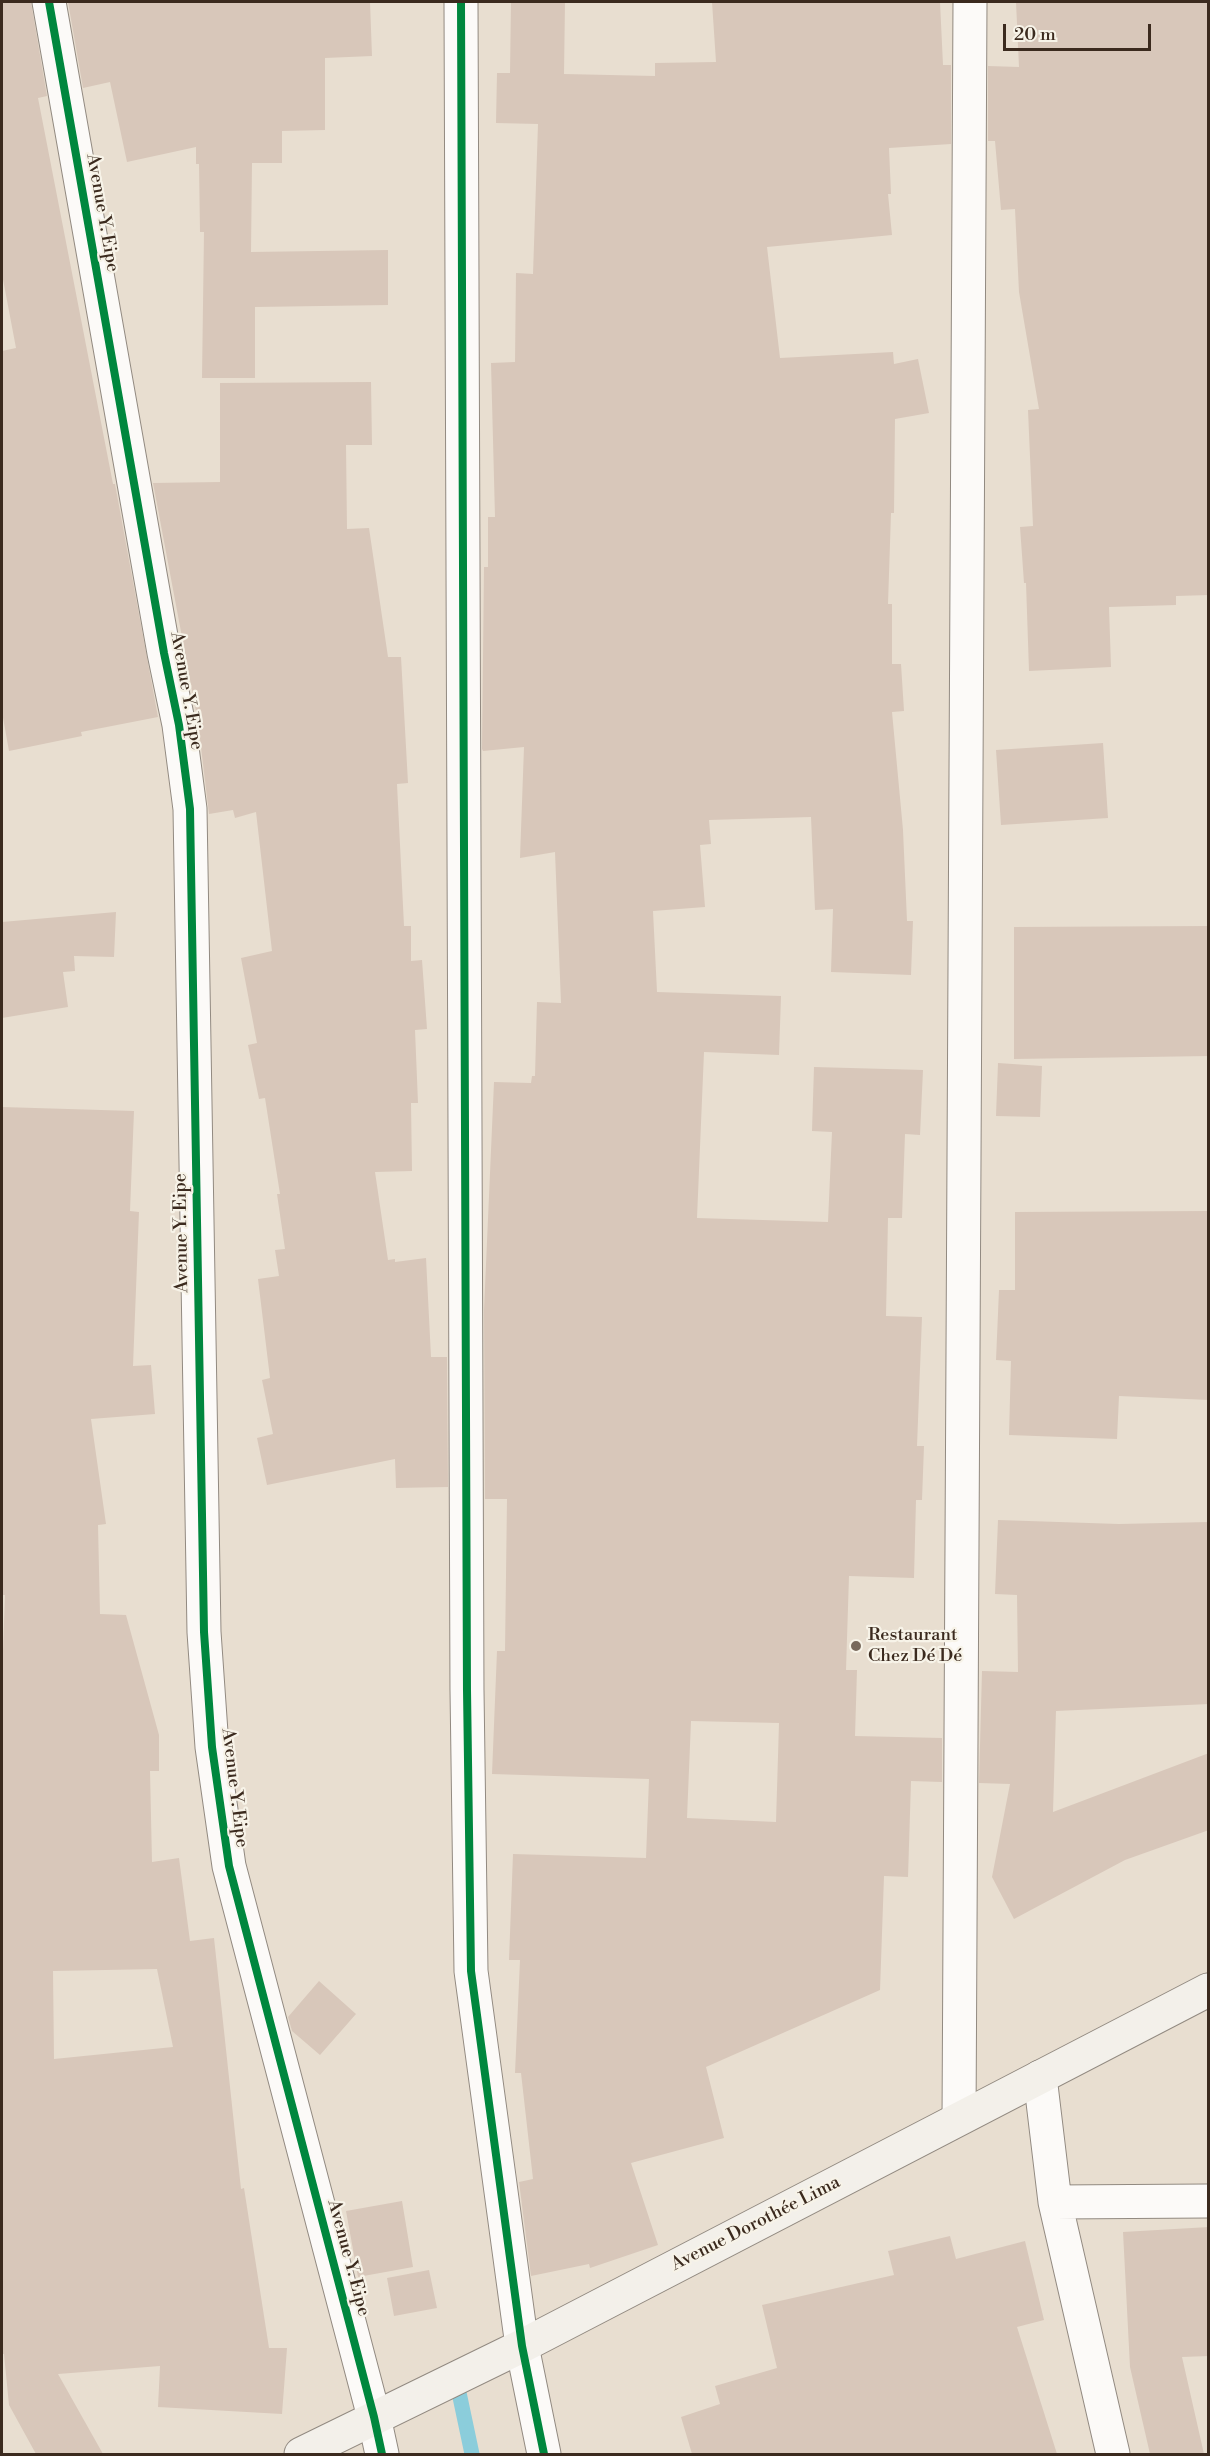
<!DOCTYPE html>
<meta charset="utf-8">
<style>
body{margin:0}
#map{position:relative;width:1210px;height:2456px;overflow:hidden;background:#e8ded0;font-family:"Libre Bodoni",serif}
canvas{display:block}
.frame{position:absolute;inset:0;border:3px solid #3b2a1e;pointer-events:none}
.scale{position:absolute;left:1003px;top:24px;width:148px;height:27px;box-sizing:border-box;border:3px solid #3b2a1e;border-top:0;padding-left:8px;font-size:18px;line-height:21px;white-space:nowrap;color:#3b2a1e;-webkit-text-stroke:4px #f7f3e8;paint-order:stroke}
</style>
<div id="map">
<canvas width="1210" height="2456"></canvas>
<div class="frame"></div>
<div class="scale">20 m</div>
</div>
<script>
const context = document.querySelector('canvas').getContext('2d');
context.lineJoin = 'round';
function toPath(rows) {
  const path = new Path2D();
  for (const r of rows) {
    path.moveTo(r[0], r[1]);
    for (let i = 2; i < r.length; i += 2) path.lineTo(r[i], r[i + 1]);
  }
  return path;
}
function trace(path, color, width, dash) {
  context.strokeStyle = color;
  context.lineWidth = width;
  context.lineCap = dash ? 'butt' : 'round';
  context.setLineDash(dash || []);
  context.stroke(path);
}
function fillPath(path, color) {
  context.fillStyle = color;
  context.fill(path, 'evenodd');
}
function label(font, color, halo, rows, align = 'center') {
  context.font = font + ' "Libre Bodoni",serif';
  context.lineWidth = 4.5;
  context.setLineDash([]);
  context.textBaseline = 'middle';
  context.strokeStyle = halo;
  context.fillStyle = color;
  for (const [text, x, y, turn = 0] of rows) {
    context.save();
    context.translate(x, y);
    context.rotate((+turn || 0) * Math.PI / 180);
    context.textAlign = isNaN(turn) ? turn : align;
    if (halo) context.strokeText(text, 0, 0);
    context.fillText(text, 0, 0);
    context.restore();
  }
}
const stream = toPath([
 [457,2383,472,2454]
]);
const building = toPath([
 [2,2,31,2,47,96,38,98,113,484,115,484,158,717,81,732,82,736,9,751,2,712,2,351,16,348,2,274],
 [68,2,370,2,372,56,325,58,325,130,282,131,282,163,252,163,251,252,388,250,388,305,255,307,255,378,202,378,204,232,200,232,199,164,196,164,196,147,127,162,110,82,83,88],
 [511,2,565,2,564,74,655,76,655,63,716,62,712,2,940,2,943,65,951,65,951,144,889,148,891,194,888,194,892,235,767,247,780,358,893,352,894,364,918,359,929,413,895,419,894,513,891,513,888,604,892,604,892,664,901,664,904,711,892,712,903,830,907,921,913,921,911,975,831,972,833,909,815,910,811,817,709,820,711,844,700,845,705,907,653,911,657,992,781,996,779,1055,704,1052,697,1218,828,1222,832,1132,812,1131,814,1067,923,1070,920,1135,905,1134,902,1218,888,1218,886,1316,922,1317,917,1446,924,1446,922,1500,916,1500,914,1578,849,1576,846,1670,857,1670,855,1736,942,1738,942,1782,911,1781,908,1877,884,1876,880,1990,706,2067,724,2138,631,2163,658,2245,590,2268,589,2264,531,2276,519,2182,533,2179,521,2073,515,2073,520,1960,509,1960,513,1854,646,1858,649,1779,492,1774,497,1651,505,1651,507,1499,485,1499,484,1310,494,1082,531,1083,532,1076,535,1076,537,1002,561,1003,555,852,520,858,524,747,483,751,482,749,484,567,488,567,488,517,495,517,491,363,515,362,516,273,533,274,538,124,496,123,497,73,510,73],
 [691,1721,779,1723,776,1822,687,1818],
 [1016,2,1209,2,1209,595,1176,596,1176,605,1109,607,1111,667,1029,671,1026,583,1024,583,1020,527,1033,526,1028,410,1039,409,1019,292,1015,209,1001,210,995,141,988,141,988,66,1019,67],
 [371,382,372,445,346,445,347,529,369,528,388,657,401,657,408,783,397,784,404,926,411,926,411,961,422,960,427,1029,415,1030,418,1103,411,1103,412,1171,375,1172,388,1260,395,1259,395,1262,426,1258,431,1357,447,1357,448,1487,396,1488,395,1459,267,1485,257,1438,273,1434,262,1380,270,1378,258,1279,279,1276,275,1250,285,1249,277,1194,280,1194,265,1098,259,1099,248,1045,257,1043,241,958,272,951,256,812,235,818,233,810,209,814,198,722,153,483,220,482,220,383],
 [1103,743,1108,818,1001,825,996,750],
 [116,912,114,957,74,956,75,971,63,972,68,1007,2,1018,2,922],
 [1209,926,1209,1056,1014,1059,1014,927],
 [998,1063,1042,1066,1040,1117,996,1116],
 [2,1107,134,1111,130,1211,139,1212,133,1366,151,1365,155,1414,91,1419,106,1524,98,1525,100,1614,126,1615,159,1735,159,1771,150,1771,152,1862,179,1858,190,1941,214,1938,241,2189,244,2188,269,2348,287,2348,282,2414,158,2407,160,2366,58,2374,103,2454,36,2454,9,2405,4,2354,2,2354,2,1677,5,1595,2,1595],
 [157,1969,173,2047,54,2059,53,1971],
 [1209,1211,1209,1400,1119,1396,1117,1439,1009,1435,1011,1361,996,1360,999,1290,1015,1290,1015,1212],
 [998,1520,1119,1524,1209,1522,1209,1704,1056,1711,1053,1812,1209,1753,1209,1830,1125,1860,1014,1919,992,1877,1010,1784,979,1783,982,1671,1018,1672,1017,1595,995,1594],
 [319,1981,356,2014,320,2055,292,2031,288,2017],
 [402,2201,413,2267,358,2277,346,2211],
 [1209,2227,1209,2356,1182,2357,1204,2454,1150,2454,1130,2367,1123,2232],
 [950,2236,956,2259,1025,2241,1044,2320,1017,2327,1057,2454,692,2454,681,2417,720,2404,715,2386,777,2368,762,2305,894,2275,888,2251],
 [429,2270,437,2308,394,2316,387,2278]
]);
const minor = toPath([
 [49,2,164,653,179,725,190,809,204,1632,212,1747,229,1866,374,2417,382,2454],
 [461,2,467,1690,471,1971,522,2346,544,2454],
 [1040,2077,1055,2202,1113,2454],
 [959,2118,970,2],
 [1055,2202,1208,2201]
]);
const secondary = toPath([
 [301,2454,522,2346,1208,1990]
]);
const cycleway = toPath([
 [49,2,164,653,179,725,190,809,204,1632,212,1747,229,1866,374,2417,382,2454],
 [461,2,467,1690,471,1971,522,2346,544,2454]
]);
const markers = [
 [856,1646,6,"#78695c"]
];
const streetNames = [
 ["Avenue Y. Eipe",102,213,80],
 ["Avenue Y. Eipe",186,691,80],
 ["Avenue Y. Eipe",182,1233,-91],
 ["Avenue Y. Eipe",234,1788,83],
 ["Avenue Dorothée Lima",756,2224,-27],
 ["Avenue Y. Eipe",348,2258,75]
];
const poiNames = [
 ["Restaurant",868,1636],
 ["Chez Dé Dé",868,1657]
];
trace(stream, '#8bcddb', 15);
fillPath(building, '#d8c7ba');
trace(minor, '#928a81', 35);
trace(secondary, '#928a81', 35);
trace(minor, '#fcfaf8', 33);
trace(secondary, '#f3f0ea', 33);
trace(cycleway, '#00873e', 8);
for (const [x, y, r, color] of markers) {
  const dot = new Path2D();
  dot.arc(x, y, r, 0, 2 * Math.PI);
  context.fillStyle = color;
  context.fill(dot);
  trace(dot, '#f7f3e8', 2);
}
label('18px', '#3b2a1e', '#f7f3e8', streetNames);
label('18px', '#3b2a1e', '#f7f3e8', poiNames, 'left');
</script>
